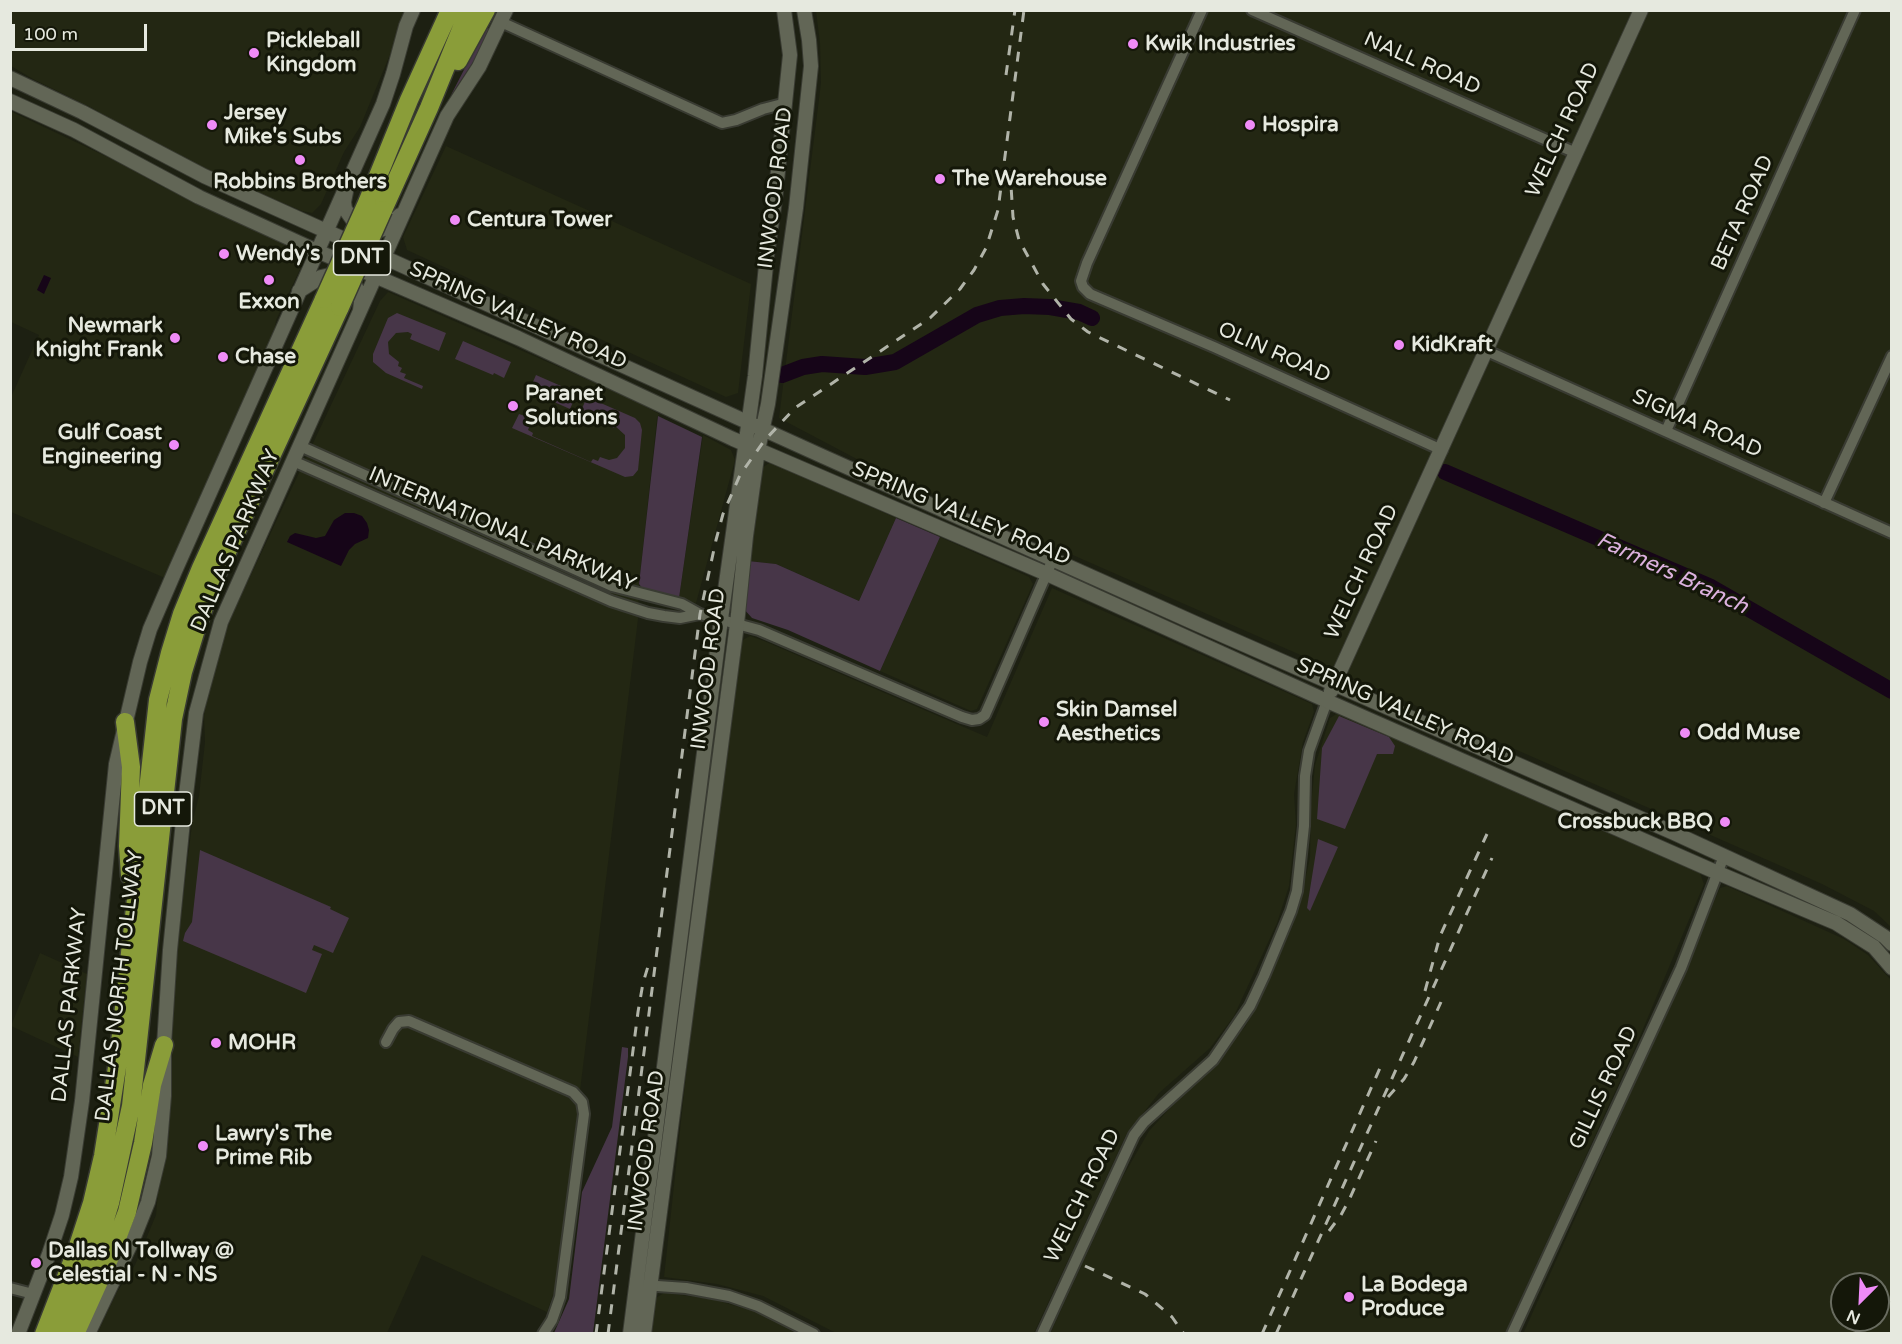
<!DOCTYPE html>
<style>
body{margin:0}
#map{position:relative;width:1902px;height:1344px;overflow:hidden;background:#1d2012;font-family:"Varela Round",sans-serif}
canvas{display:block}
.frame{position:absolute;inset:0;border:12px solid #e6e9df;pointer-events:none}
.north{position:absolute;left:1830px;top:1272px;width:60px;height:60px;box-sizing:border-box;background:#141709;border:2px solid #686b5f;border-radius:50%;rotate:204deg;font-size:16px;font-weight:700;line-height:24px;text-align:center;color:#e6e9df}
.north::after{content:'';display:block;margin:auto;width:21px;height:27px;background:#ef8bf7;clip-path:polygon(50% 0,100% 100%,50% 72%,0 100%)}
.scale{position:absolute;left:12px;top:24px;width:135px;height:27px;box-sizing:border-box;border:3px solid #e6e9df;border-top:0;padding-left:8px;font-size:18px;line-height:21px;white-space:nowrap;color:#e6e9df;-webkit-text-stroke:4px #141709;paint-order:stroke}
</style>
<div id="map">
<canvas width="1902" height="1344"></canvas>
<div class="frame"></div>
<div class="north">N</div>
<div class="scale">100 m</div>
</div>
<script>
const context = document.querySelector('canvas').getContext('2d');
context.lineJoin = 'round';
function fillPath(path, color) {
  context.fillStyle = color;
  context.fill(path, 'evenodd');
}
function toPath(rows) {
  const path = new Path2D();
  for (const r of rows) {
    path.moveTo(r[0], r[1]);
    for (let i = 2; i < r.length; i += 2) path.lineTo(r[i], r[i + 1]);
  }
  return path;
}
function trace(path, color, width, dash) {
  context.strokeStyle = color;
  context.lineWidth = width;
  context.lineCap = dash ? 'butt' : 'round';
  context.setLineDash(dash || []);
  context.stroke(path);
}
function label(font, color, halo, rows, align = 'center') {
  context.font = font + ' "Varela Round",sans-serif';
  context.lineWidth = 6;
  context.setLineDash([]);
  context.textBaseline = 'middle';
  context.strokeStyle = halo;
  context.fillStyle = color;
  for (const [text, x, y, turn = 0] of rows) {
    context.save();
    context.translate(x, y);
    context.rotate((+turn || 0) * Math.PI / 180);
    context.textAlign = isNaN(turn) ? turn : align;
    if (halo) context.strokeText(text, 0, 0);
    context.fillText(text, 0, 0);
    context.restore();
  }
}
const built = toPath([
 [10,11,408,11,360,127,344,152,321,204,312,213,302,211,207,171,163,149,92,108,33,79,11,66],
 [816,11,1891,11,1891,927,1874,911,1822,884,870,466,779,418,821,83,820,43],
 [10,111,120,163,161,186,298,250,304,259,303,263,276,320,274,335,165,578,11,512,11,397,39,335,11,322],
 [446,146,751,284,738,393,726,397,407,250,403,237],
 [388,292,634,400,659,414,657,418,639,584,638,619,556,1286,547,1312,422,1255,387,1333,97,1334,117,1292,135,1265,156,1215,158,1192,168,1141,171,1102,174,979,178,939,192,824,199,796,205,742,204,715,210,685,224,636,234,611,380,301],
 [703,435,731,450,735,460,696,603,679,598],
 [771,462,896,518,859,601,776,564,748,561,760,469],
 [940,537,1029,577,1033,584,977,709,971,711,880,671],
 [1052,588,1312,704,1314,712,1303,742,1294,794,1296,824,1289,886,1277,923,1234,1016,1210,1048,1159,1093,1126,1135,1034,1333,836,1333,763,1296,717,1284,664,1277,713,828,737,643,750,636,764,641,987,737],
 [1338,713,1700,873,1704,884,1635,1048,1505,1333,1050,1334,1121,1180,1149,1131,1245,1027,1264,991,1292,927,1300,905,1310,857,1311,806,1315,765,1330,718],
 [1727,886,1844,939,1868,955,1891,980,1891,1333,1523,1334,1595,1174,1720,888],
 [1842,1284,1878,1284,1878,1320,1842,1320],
 [40,953,87,974,78,1057,11,1026],
 [664,1293,712,1299,729,1304,761,1313,801,1333,649,1334,654,1299]
]);
const green = toPath([
 [490,28,477,56,450,97,485,29],
 [397,313,446,333,439,351,410,339,412,334,408,332,396,333,388,342,389,354,399,362,398,366,402,368,400,372,406,374,404,378,423,386,422,389,386,373,373,362,373,354,388,318],
 [463,341,511,362,504,378,494,373,493,375,455,359],
 [536,375,577,393,570,409,529,391],
 [587,397,635,418,640,423,642,430,638,470,633,476,625,477,512,428,519,414,528,417,525,423,530,425,528,430,533,433,532,436,591,462,593,459,598,461,600,457,609,460,617,458,625,448,625,435,615,426,614,428,580,413],
 [658,416,702,437,679,598,643,589,639,584],
 [896,518,940,537,880,671,788,630,752,618,743,608,748,561,776,564,859,601],
 [1339,716,1389,737,1395,746,1393,754,1377,754,1345,829,1317,819,1322,748],
 [1318,839,1338,847,1310,911,1307,908],
 [200,850,331,907,330,909,349,918,333,953,314,945,312,950,322,954,306,993,183,941,185,933,192,922],
 [622,1047,628,1048,628,1057,593,1333,554,1333,569,1299,582,1192,612,1127]
]);
const water = toPath([
 [44,275,51,278,44,294,37,290],
 [345,513,354,513,362,516,367,523,369,530,368,538,355,544,349,550,341,566,287,542,290,536,295,533,316,538,325,536,334,520]
]);
const river = toPath([
 [782,375,803,367,822,364,865,367,895,362,977,315,1000,308,1024,306,1050,307,1079,312,1092,318],
 [1445,472,1709,586,1892,691]
]);
const street = toPath([
 [1202,10,1087,263,1081,281,1083,287,1090,294,1214,347,1442,450],
 [1252,10,1576,153],
 [501,22,722,123,736,120,763,109,786,103],
 [1487,351,1892,533],
 [1666,431,1855,10],
 [300,446,612,586,682,604,700,614,759,630,962,717,972,720,979,719,985,715,989,706,1053,559],
 [293,461,611,601,648,613,664,616,680,618,700,614],
 [1824,503,1892,356],
 [386,1042,393,1029,399,1022,409,1021,573,1092,582,1102,584,1114,560,1297,552,1320,543,1334],
 [643,1285,686,1288,729,1296,758,1306,814,1334],
 [10,1288,33,1294],
 [1042,1334,1134,1135,1144,1122,1213,1060,1250,1006,1264,976,1291,911,1297,891,1304,826,1305,776,1309,751,1327,701],
 [1512,1334,1681,968,1724,856]
]);
const secondary = toPath([
 [10,78,82,112,204,176,326,231,822,456,1197,624,1674,833,1850,914,1885,937,1892,944],
 [10,101,74,130,199,197,317,251,518,338,733,439,1047,574,1327,701,1718,873,1836,923,1874,947,1892,968],
 [346,192,344,202,345,209,352,219,361,226,377,231,387,228,400,215],
 [299,291,321,277,330,275,345,278,354,284,358,291,361,302,360,310],
 [1331,691,1641,10],
 [18,1334,49,1254,62,1215,71,1177,82,1101,116,764,140,662,150,629,175,571,383,104,393,74,406,26,413,10],
 [88,1334,134,1237,148,1202,159,1156,164,1096,164,1045,170,950,184,811,196,713,221,622,447,116,479,67,506,10],
 [630,1334,721,619,755,376,767,255,775,200,790,55,784,10],
 [644,1334,737,624,746,536,758,450,768,404,796,208,811,66,809,40,804,10]
]);
const highway = toPath([
 [458,61,486,10],
 [367,203,409,100,450,10],
 [383,210,429,108,469,10],
 [125,722,131,767,128,846,130,876],
 [44,1334,77,1249,92,1203,103,1156,118,1061,158,700,170,653,182,614,201,568,324,299],
 [62,1334,96,1249,110,1203,131,1106,173,719,183,672,197,626,214,580,340,307],
 [75,1334,109,1259,127,1212,143,1143,152,1085,164,1045]
]);
const rail = toPath([
 [1006,75,1015,10],
 [1010,170,1013,217,1019,240,1043,284,1071,319,1088,332,1230,400],
 [1425,991,1440,936,1487,834],
 [1388,1097,1404,1079,1414,1062,1441,1002],
 [1329,1231,1341,1215,1349,1200,1376,1141],
 [1085,1266,1145,1294,1172,1317,1184,1334],
 [596,1334,638,1012,643,983,649,963],
 [608,1334,700,614,716,540,723,514,740,475,764,441,795,408,930,318,960,289,974,270,986,248,998,210,1024,10],
 [1262,1334,1380,1068],
 [1276,1334,1492,858]
]);
const highwayBridge = toPath([
 [324,299,367,203],
 [340,307,383,210]
]);
const markers = [
 [1133,44,6,"#ef8bf7"],
 [254,53,6,"#ef8bf7"],
 [212,125,6,"#ef8bf7"],
 [1250,125,6,"#ef8bf7"],
 [300,160,6,"#ef8bf7"],
 [940,179,6,"#ef8bf7"],
 [455,220,6,"#ef8bf7"],
 [224,254,6,"#ef8bf7"],
 [269,280,6,"#ef8bf7"],
 [175,338,6,"#ef8bf7"],
 [1399,345,6,"#ef8bf7"],
 [223,357,6,"#ef8bf7"],
 [513,406,6,"#ef8bf7"],
 [174,445,6,"#ef8bf7"],
 [1044,722,6,"#ef8bf7"],
 [1685,733,6,"#ef8bf7"],
 [1725,822,6,"#ef8bf7"],
 [216,1043,6,"#ef8bf7"],
 [203,1146,6,"#ef8bf7"],
 [36,1263,6,"#ef8bf7"],
 [1349,1297,6,"#ef8bf7"]
];
const shields = [
 [362,258,57],
 [163,809,57]
];
const shieldNames = [
 ["DNT",362,258],
 ["DNT",163,809]
];
const poiNames = [
 ["Pickleball",266,41],
 ["Kingdom",266,65],
 ["Kwik Industries",1145,44],
 ["Jersey",224,113],
 ["Mike's Subs",224,137],
 ["Hospira",1262,125],
 ["The Warehouse",952,179],
 ["Robbins Brothers",300,182,"center"],
 ["Centura Tower",467,220],
 ["Wendy's",236,254],
 ["Exxon",269,302,"center"],
 ["Newmark",163,326,"right"],
 ["Knight Frank",163,350,"right"],
 ["KidKraft",1411,345],
 ["Chase",235,357],
 ["Paranet",525,394],
 ["Solutions",525,418],
 ["Gulf Coast",162,433,"right"],
 ["Engineering",162,457,"right"],
 ["Skin Damsel",1056,710],
 ["Aesthetics",1056,734],
 ["Odd Muse",1697,733],
 ["Crossbuck BBQ",1713,822,"right"],
 ["MOHR",228,1043],
 ["Lawry's The",215,1134],
 ["Prime Rib",215,1158],
 ["Dallas N Tollway @",48,1251],
 ["Celestial - N - NS",48,1275],
 ["La Bodega",1361,1285],
 ["Produce",1361,1309]
];
const streetNames = [
 ["NALL ROAD",1422,64,24],
 ["WELCH ROAD",1563,130,-65],
 ["INWOOD ROAD",776,188,-83],
 ["BETA ROAD",1743,213,-66],
 ["SPRING VALLEY ROAD",518,316,24],
 ["OLIN ROAD",1274,353,24],
 ["SIGMA ROAD",1697,424,24],
 ["SPRING VALLEY ROAD",961,514,23],
 ["INTERNATIONAL PARKWAY",502,530,23],
 ["DALLAS PARKWAY",236,541,-67],
 ["WELCH ROAD",1362,572,-65],
 ["INWOOD ROAD",709,669,-83],
 ["SPRING VALLEY ROAD",1405,712,24],
 ["DALLAS NORTH TOLLWAY",120,986,-83],
 ["DALLAS PARKWAY",70,1005,-84],
 ["GILLIS ROAD",1604,1088,-65],
 ["INWOOD ROAD",647,1151,-82],
 ["WELCH ROAD",1083,1196,-64]
];
const waterNames = [
 ["Farmers Branch",1672,574,25]
];
fillPath(built, '#232713');
fillPath(green, '#473648');
fillPath(water, '#160518');
trace(river, '#160518', 16);
trace(street, '#393b32', 14);
trace(secondary, '#393b32', 16);
trace(highway, '#393b32', 21);
trace(street, '#626656', 10);
trace(secondary, '#626656', 14);
trace(highway, '#8a9d39', 18);
trace(rail, '#b1b4a9', 3, [10, 10]);
trace(highwayBridge, '#393b32', 21, []);
trace(highwayBridge, '#8a9d39', 18);
for (const [x, y, r, color] of markers) {
  const dot = new Path2D();
  dot.arc(x, y, r, 0, 2 * Math.PI);
  context.fillStyle = color;
  context.fill(dot);
  trace(dot, '#141709', 2);
}
for (const [x, y, w] of shields) {
  const box = new Path2D();
  box.roundRect(x - w / 2, y - 17, w, 34, 4.5);
  context.fillStyle = '#141709';
  context.fill(box);
  trace(box, '#e6e9df', 1.5);
}
label('bold 20px', '#e6e9df', null, shieldNames);
label('bold 21px', '#e6e9df', '#141709', poiNames, 'left');
label('21px', '#e6e9df', '#141709', streetNames);
label('italic 22px', '#dcb1de', '#141709', waterNames);
</script>
